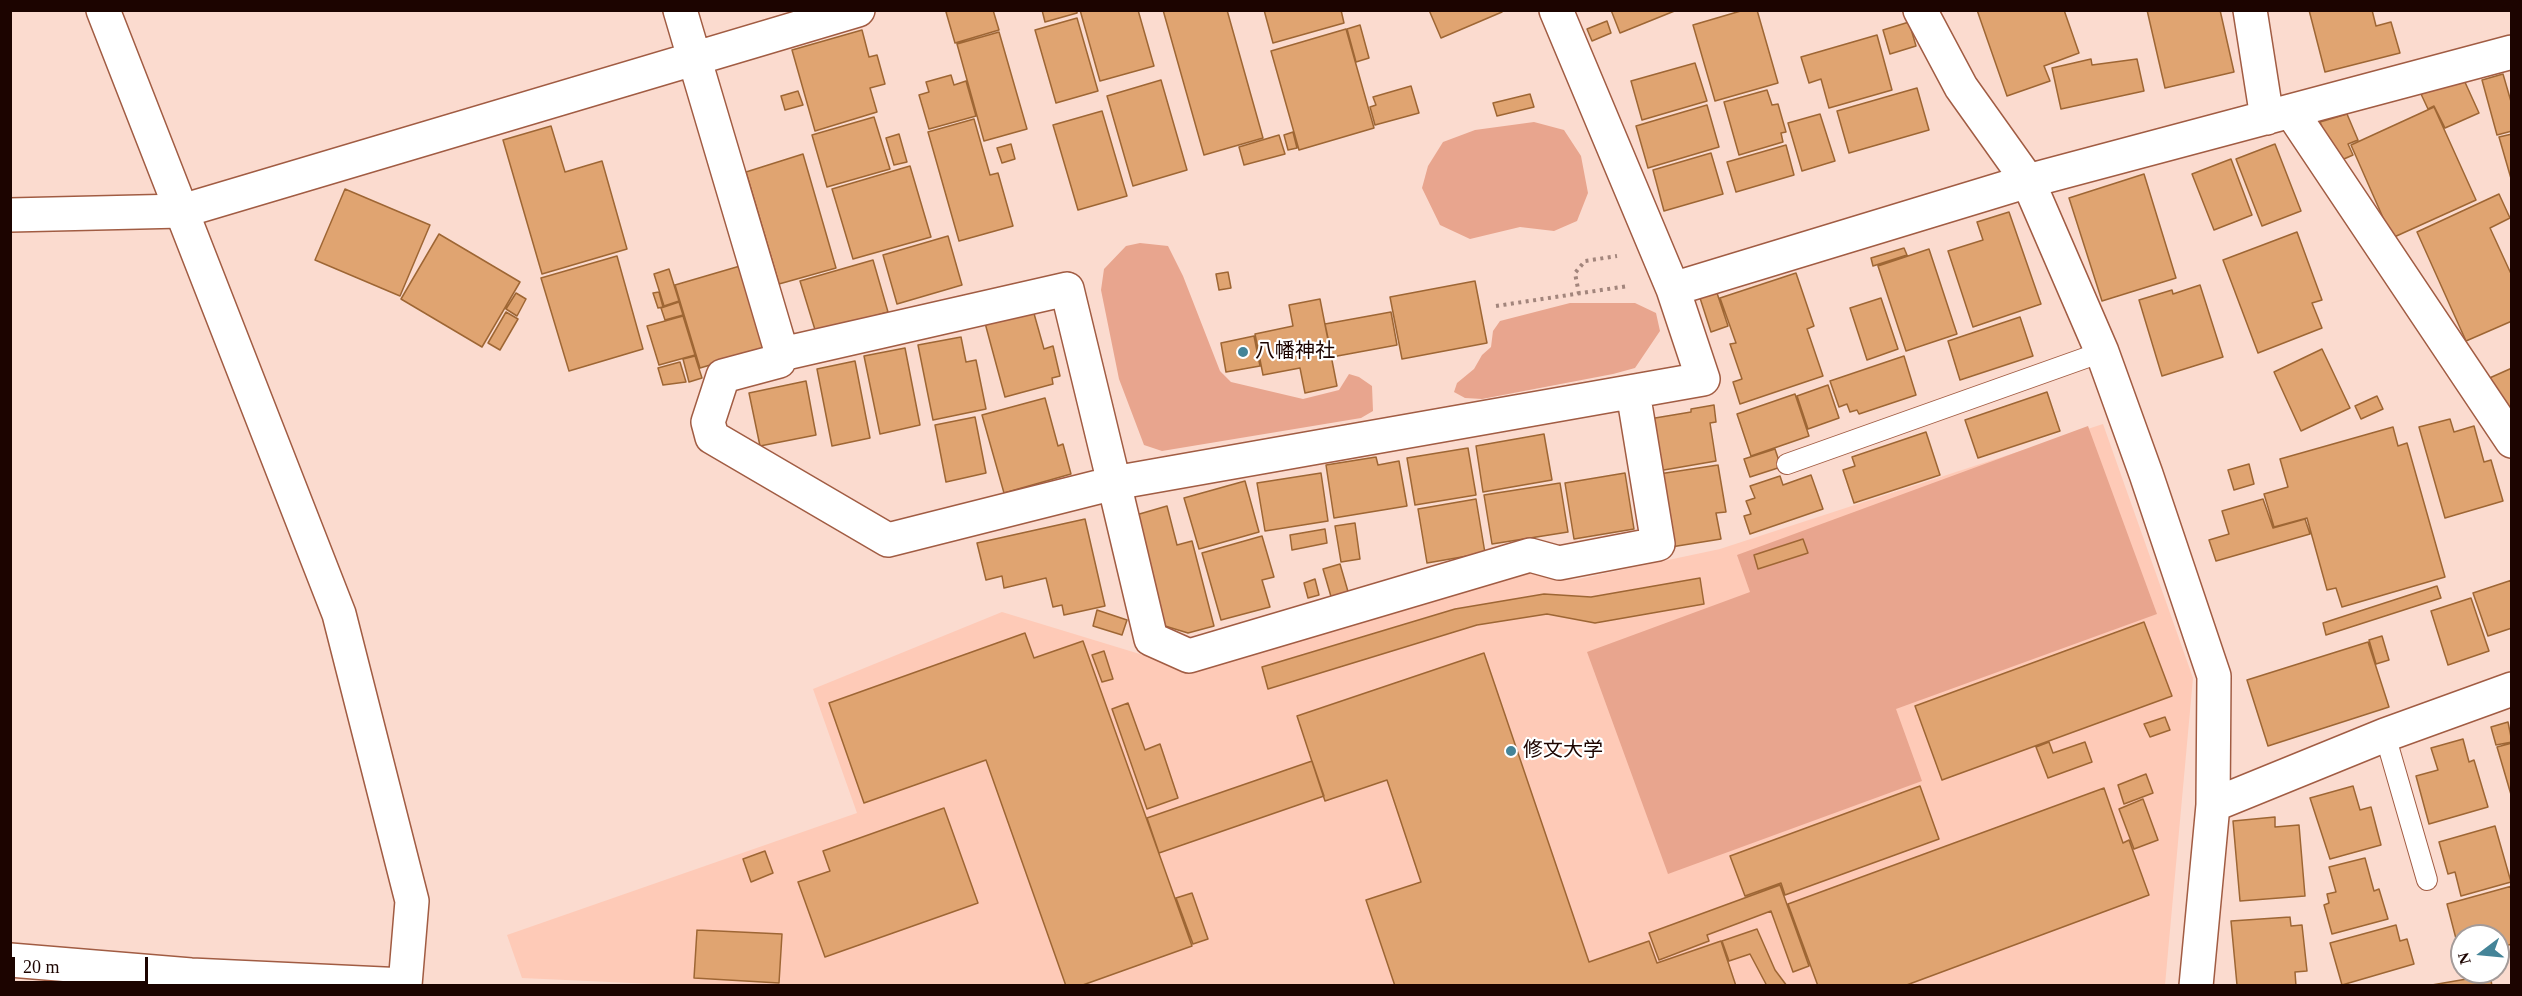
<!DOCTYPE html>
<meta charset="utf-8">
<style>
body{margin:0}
#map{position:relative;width:2522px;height:996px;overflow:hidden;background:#fbdbcf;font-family:"Times New Roman",serif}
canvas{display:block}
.frame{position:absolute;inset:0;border:12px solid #1c0400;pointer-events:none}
.north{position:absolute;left:2450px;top:924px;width:60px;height:60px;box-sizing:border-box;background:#fff;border:2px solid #a49b99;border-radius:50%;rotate:254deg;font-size:16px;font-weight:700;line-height:24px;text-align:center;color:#1c0400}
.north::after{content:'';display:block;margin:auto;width:21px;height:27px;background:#448498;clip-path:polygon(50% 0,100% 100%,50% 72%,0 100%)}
.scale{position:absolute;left:12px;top:957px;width:136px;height:27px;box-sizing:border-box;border:3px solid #1c0400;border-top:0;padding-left:8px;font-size:18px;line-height:21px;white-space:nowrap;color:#1c0400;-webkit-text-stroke:4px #fff;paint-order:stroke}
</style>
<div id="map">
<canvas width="2522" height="996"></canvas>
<div class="frame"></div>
<div class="north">N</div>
<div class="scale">20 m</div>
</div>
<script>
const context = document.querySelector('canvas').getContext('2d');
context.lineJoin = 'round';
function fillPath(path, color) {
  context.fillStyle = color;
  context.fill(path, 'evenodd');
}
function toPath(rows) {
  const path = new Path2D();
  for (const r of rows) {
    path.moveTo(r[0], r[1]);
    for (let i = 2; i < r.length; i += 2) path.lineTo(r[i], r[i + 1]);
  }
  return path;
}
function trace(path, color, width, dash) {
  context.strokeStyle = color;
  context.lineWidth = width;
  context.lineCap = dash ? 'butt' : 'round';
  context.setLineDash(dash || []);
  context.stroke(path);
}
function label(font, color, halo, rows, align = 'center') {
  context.font = font + ' "Times New Roman","Noto Sans JP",serif';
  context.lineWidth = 4.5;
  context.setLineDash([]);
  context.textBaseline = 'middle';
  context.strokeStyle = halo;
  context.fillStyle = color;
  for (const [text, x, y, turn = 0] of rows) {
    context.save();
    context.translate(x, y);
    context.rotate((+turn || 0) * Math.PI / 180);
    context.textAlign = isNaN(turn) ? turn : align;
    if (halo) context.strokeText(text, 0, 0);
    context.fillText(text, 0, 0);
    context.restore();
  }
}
const built = toPath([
 [2103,424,2193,678,2165,985,675,985,522,978,507,935,857,813,813,689,1002,612,1189,669,1534,571,1574,580,1720,549]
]);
const green = toPath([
 [1534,122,1564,130,1581,156,1588,193,1577,221,1554,231,1520,227,1470,239,1440,225,1422,188,1428,166,1443,142,1475,130],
 [1140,243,1168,246,1183,276,1220,371,1231,382,1303,399,1339,390,1349,374,1359,377,1372,386,1373,411,1361,418,1162,451,1144,445,1119,379,1101,290,1104,269,1126,246],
 [1570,303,1635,303,1656,313,1660,331,1635,368,1613,374,1482,399,1465,398,1454,392,1457,383,1474,369,1482,355,1491,347,1493,331,1500,321],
 [2088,426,2157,614,1896,709,1922,781,1668,874,1587,652,1750,592,1737,555]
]);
const building = toPath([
 [950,10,993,10,999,30,955,43,946,12,950,10],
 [1042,10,1077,10,1077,13,1045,22,1042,10],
 [1080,10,1138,10,1154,66,1100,81,1080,10],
 [1163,10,1227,10,1263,138,1204,155,1163,10],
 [1264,10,1341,10,1344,23,1273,43,1264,10],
 [1429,10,1501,10,1502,12,1441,38,1429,10],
 [1611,10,1677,10,1620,33,1611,10],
 [1744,10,1757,10,1778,83,1715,101,1693,25,1744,10],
 [1977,10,2064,10,2079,53,2044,66,2050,81,2007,96,1977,10],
 [2147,10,2220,10,2234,72,2165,88,2147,10],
 [2309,10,2372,10,2376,26,2391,22,2400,53,2325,72,2309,10],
 [1077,18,1098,91,1056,103,1035,30,1077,18],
 [1607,21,1611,33,1592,41,1587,29,1607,21],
 [1909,22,1916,46,1890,54,1883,30,1909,22],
 [1360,25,1369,58,1356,62,1347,29,1360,25],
 [1346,29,1374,128,1299,150,1271,51,1346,29],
 [862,30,869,57,877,55,885,84,870,88,877,112,815,131,792,50,862,30],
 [999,32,1027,129,984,141,957,44,999,32],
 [1877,35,1892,90,1829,108,1821,79,1809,83,1801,57,1877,35],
 [2091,59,2092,65,2137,59,2144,91,2061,109,2052,68,2091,59],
 [1695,63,1707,101,1642,120,1631,81,1695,63],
 [2503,74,2512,105,2512,131,2497,135,2482,80,2503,74],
 [951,75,954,85,966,81,976,116,929,129,919,95,929,92,926,82,951,75],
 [1161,80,1187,170,1133,186,1107,96,1161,80],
 [2464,80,2479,113,2445,128,2434,106,2428,109,2421,94,2464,80],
 [1411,86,1419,113,1375,125,1370,107,1376,105,1373,97,1411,86],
 [1917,88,1929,130,1849,153,1837,111,1917,88],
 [1767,90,1772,105,1778,104,1786,132,1781,133,1783,142,1739,155,1724,102,1767,90],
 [798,91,803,105,785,110,781,96,798,91],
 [1530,94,1534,107,1497,116,1493,103,1530,94],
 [1707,105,1719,147,1648,168,1636,126,1707,105],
 [2434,107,2476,200,2392,238,2351,145,2434,107],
 [1102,111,1127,196,1078,210,1053,125,1102,111],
 [1820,114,1835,161,1802,171,1788,123,1820,114],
 [2347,114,2358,140,2348,144,2353,155,2337,162,2320,122,2347,114],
 [874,117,890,169,827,187,812,135,874,117],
 [974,119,990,175,998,173,1013,226,959,241,928,132,974,119],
 [551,126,565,172,602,161,627,249,542,274,503,140,551,126],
 [1293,132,1297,148,1288,150,1284,135,1293,132],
 [899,134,907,162,894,165,886,138,899,134],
 [2512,134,2512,182,2499,137,2512,134],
 [1279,135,1285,154,1244,165,1239,147,1279,135],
 [1011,144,1015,159,1002,163,997,148,1011,144],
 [2275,144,2301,211,2262,226,2236,159,2275,144],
 [1786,145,1794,175,1736,192,1727,162,1786,145],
 [1711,153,1723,194,1664,211,1653,170,1711,153],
 [803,154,836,268,779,284,746,172,803,154],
 [2231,159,2252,215,2214,230,2192,174,2231,159],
 [910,166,931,237,853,259,832,189,910,166],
 [2144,174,2176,278,2102,301,2069,198,2144,174],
 [345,189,430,225,400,296,315,260,345,189],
 [2499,194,2510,218,2490,228,2512,276,2512,321,2466,341,2417,232,2499,194],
 [2009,212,2041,304,1973,327,1948,251,1983,240,1977,222,2009,212],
 [2297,232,2322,300,2312,303,2322,328,2258,353,2223,260,2297,232],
 [439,234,520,282,482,347,401,299,439,234],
 [948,236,962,285,897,304,883,255,948,236],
 [1904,248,1907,255,1873,266,1871,258,1904,248],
 [1929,249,1957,334,1906,351,1878,266,1929,249],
 [617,256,643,349,569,371,541,278,617,256],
 [873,260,888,312,816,333,800,281,873,260],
 [740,266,765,349,700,368,675,285,740,266],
 [669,269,679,301,664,306,654,274,669,269],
 [1228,272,1231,288,1219,290,1216,274,1228,272],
 [1796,273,1814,326,1807,329,1823,376,1740,404,1733,382,1742,379,1730,344,1736,343,1720,298,1796,273],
 [1475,281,1487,343,1402,359,1390,297,1475,281],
 [2200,285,2223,357,2162,376,2139,300,2172,290,2173,294,2200,285],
 [659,292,663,307,658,308,653,293,659,292],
 [516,293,526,299,517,316,506,309,516,293],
 [1717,293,1728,326,1711,332,1700,298,1717,293],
 [1881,298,1898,349,1867,360,1850,308,1881,298],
 [1320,299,1337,386,1305,393,1300,368,1263,375,1255,334,1293,326,1289,305,1320,299],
 [679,302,683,315,665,320,661,308,679,302],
 [1033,310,1044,349,1053,346,1060,376,1052,378,1053,384,1005,397,985,323,1033,310],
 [506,312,518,319,500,350,488,343,506,312],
 [1391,312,1397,345,1332,357,1325,324,1391,312],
 [683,316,695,355,659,365,647,326,683,316],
 [2020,317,2033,356,1960,380,1948,341,2020,317],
 [1254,336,1260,366,1226,372,1221,343,1254,336],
 [961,337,966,362,976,360,986,409,933,420,918,345,961,337],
 [905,348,920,425,880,434,864,356,905,348],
 [2322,349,2350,408,2301,431,2274,372,2322,349],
 [695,356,702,378,689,382,683,359,695,356],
 [1904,356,1916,395,1859,414,1857,410,1850,412,1847,404,1839,407,1830,381,1904,356],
 [855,361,870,438,832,446,817,369,855,361],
 [680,362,686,382,663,385,658,368,680,362],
 [2512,368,2512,421,2485,380,2512,368],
 [806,381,816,435,760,446,749,393,806,381],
 [1828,385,1839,418,1808,429,1797,396,1828,385],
 [2047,392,2060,431,1978,458,1965,420,2047,392],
 [1795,394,1809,436,1751,456,1737,414,1795,394],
 [2377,396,2383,409,2361,419,2355,406,2377,396],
 [1045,398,1058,446,1063,444,1071,474,1004,493,982,415,1045,398],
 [1714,405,1716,422,1710,423,1716,461,1658,471,1649,419,1691,412,1691,409,1714,405],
 [975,417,986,473,946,482,935,425,975,417],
 [2450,419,2454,432,2474,426,2484,462,2491,460,2503,501,2445,518,2419,427,2450,419],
 [2393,427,2398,446,2407,443,2445,577,2342,607,2336,588,2327,590,2307,518,2274,527,2264,494,2288,487,2280,459,2393,427],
 [1926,432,1940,475,1854,503,1843,470,1855,466,1852,457,1926,432],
 [1544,434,1552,480,1483,492,1476,446,1544,434],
 [1468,448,1476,495,1415,505,1407,458,1468,448],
 [1775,449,1781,467,1750,477,1744,459,1775,449],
 [1376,457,1378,465,1399,461,1407,506,1334,518,1326,465,1376,457],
 [2249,464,2254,484,2234,490,2228,470,2249,464],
 [1718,465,1726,512,1716,513,1721,539,1671,547,1659,474,1718,465],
 [1321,473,1328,521,1265,531,1257,483,1321,473],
 [1625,473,1634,529,1574,539,1565,483,1625,473],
 [1811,475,1823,509,1750,534,1744,516,1751,514,1746,501,1755,498,1750,486,1780,476,1783,485,1811,475],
 [1245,481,1259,532,1199,549,1184,498,1245,481],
 [1560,483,1568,532,1492,544,1484,495,1560,483],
 [1476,499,1485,553,1427,563,1418,509,1476,499],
 [2263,499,2273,528,2305,519,2310,534,2216,561,2209,540,2229,534,2222,511,2263,499],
 [1167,506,1177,545,1192,541,1214,626,1188,633,1165,626,1136,515,1167,506],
 [1085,519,1105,606,1064,615,1062,605,1053,607,1046,578,1004,588,1002,576,986,580,977,543,1085,519],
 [1355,523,1360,559,1341,562,1335,526,1355,523],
 [1325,529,1327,543,1292,550,1290,535,1325,529],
 [1262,536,1274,577,1262,580,1270,607,1221,620,1202,553,1262,536],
 [1803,539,1808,553,1758,569,1754,555,1803,539],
 [1340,564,1349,595,1332,600,1323,569,1340,564],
 [1700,578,1704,604,1595,623,1547,614,1477,625,1268,689,1262,667,1455,609,1544,594,1591,597,1700,578],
 [1315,579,1319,595,1308,598,1304,583,1315,579],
 [2512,580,2512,628,2488,636,2473,593,2512,580],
 [2437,586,2441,598,2326,635,2323,623,2437,586],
 [2471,598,2489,651,2448,665,2431,611,2471,598],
 [1097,610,1127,620,1122,635,1093,626,1097,610],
 [2144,622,2172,696,1942,780,1915,706,2144,622],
 [1025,633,1034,658,1083,641,1192,946,1080,986,1066,986,986,760,864,803,829,703,1025,633],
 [2382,636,2389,660,2376,664,2369,640,2382,636],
 [2368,642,2389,707,2268,746,2247,680,2368,642],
 [1104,651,1113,679,1102,682,1092,655,1104,651],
 [1484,653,1589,962,1649,941,1657,963,1721,941,1736,986,1395,986,1366,900,1421,882,1387,780,1325,801,1297,716,1484,653],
 [1128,703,1145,750,1160,744,1178,798,1147,809,1112,709,1128,703],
 [2165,717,2170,730,2150,737,2144,724,2165,717],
 [2508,722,2512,742,2496,745,2491,727,2508,722],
 [2463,739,2469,762,2474,760,2488,807,2429,824,2416,776,2438,770,2431,748,2463,739],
 [2049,742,2053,753,2085,742,2092,762,2048,778,2036,747,2049,742],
 [2512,743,2512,798,2497,747,2512,743],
 [1312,761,1324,796,1159,853,1147,818,1312,761],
 [2146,774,2153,793,2124,804,2118,785,2146,774],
 [1920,786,1939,839,1785,895,1781,883,1745,896,1730,856,1920,786],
 [2353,786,2360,810,2371,807,2381,845,2330,859,2310,798,2353,786],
 [2104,788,2123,843,2129,840,2149,895,1904,986,1818,986,1788,904,2104,788],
 [2143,799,2158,840,2134,849,2119,809,2143,799],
 [944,808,978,903,825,957,798,882,830,871,823,851,944,808],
 [2275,817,2275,827,2299,825,2305,896,2240,901,2233,821,2275,817],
 [2495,826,2511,882,2461,896,2455,872,2448,874,2439,842,2495,826],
 [765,851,773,873,751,882,743,859,765,851],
 [2365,858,2374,891,2379,889,2388,919,2332,934,2324,905,2329,903,2327,894,2336,892,2329,867,2365,858],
 [1780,885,1809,966,1793,972,1771,911,1707,935,1709,941,1659,960,1649,933,1780,885],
 [2512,886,2512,944,2498,948,2498,936,2462,936,2461,958,2447,904,2512,886],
 [1192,893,1208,939,1193,944,1176,898,1192,893],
 [2290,917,2291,926,2302,925,2307,971,2295,972,2296,986,2237,985,2231,921,2290,917],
 [2396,925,2400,941,2407,939,2414,964,2342,985,2330,943,2396,925],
 [1757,929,1775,970,1787,986,1767,986,1750,954,1729,961,1722,941,1757,929],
 [697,930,782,934,779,983,694,978,697,930],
 [2490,975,2492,986,2426,986,2490,975]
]);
const path = toPath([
 [1579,294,1575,273,1585,261,1617,256],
 [1496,306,1628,286]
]);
const service = toPath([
 [1787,464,2102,352],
 [2385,735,2427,880]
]);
const minor = toPath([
 [680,10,782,354,1067,289,1114,483,1703,379,1673,289,2028,181,2512,52],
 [1556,10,1673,289],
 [1920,10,1961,87,2028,181,2102,352,2146,474,2214,676,2213,805,2196,986],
 [2250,10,2267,118],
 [2291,111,2512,441],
 [10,215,182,211,858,10],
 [782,354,779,361,723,376,708,422,712,437,888,540,1114,483,1151,639,1189,656,1530,555,1559,563,1658,544,1633,392],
 [2213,805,2385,735,2512,689]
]);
const tertiary = toPath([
 [10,960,191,975,405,985,412,901,339,614,103,10]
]);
const markers = [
 [1243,352,6,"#448498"],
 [1511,751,6,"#448498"]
];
const poiNames = [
 ["八幡神社",1255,352],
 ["修文大学",1523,751]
];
fillPath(built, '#fecab7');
fillPath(green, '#e8a58e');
fillPath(building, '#e0a471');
trace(building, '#9e6634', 1.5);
trace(service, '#a15c43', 22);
trace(minor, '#a15c43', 36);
trace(tertiary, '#a15c43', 36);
trace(path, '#a2857c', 4, [3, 4.5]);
trace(service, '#fff', 20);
trace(minor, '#fff', 33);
trace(tertiary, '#fff', 33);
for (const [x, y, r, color] of markers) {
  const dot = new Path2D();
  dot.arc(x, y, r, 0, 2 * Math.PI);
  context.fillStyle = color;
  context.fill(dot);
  trace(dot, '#fff', 2);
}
label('20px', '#1c0400', '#fff', poiNames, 'left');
</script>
